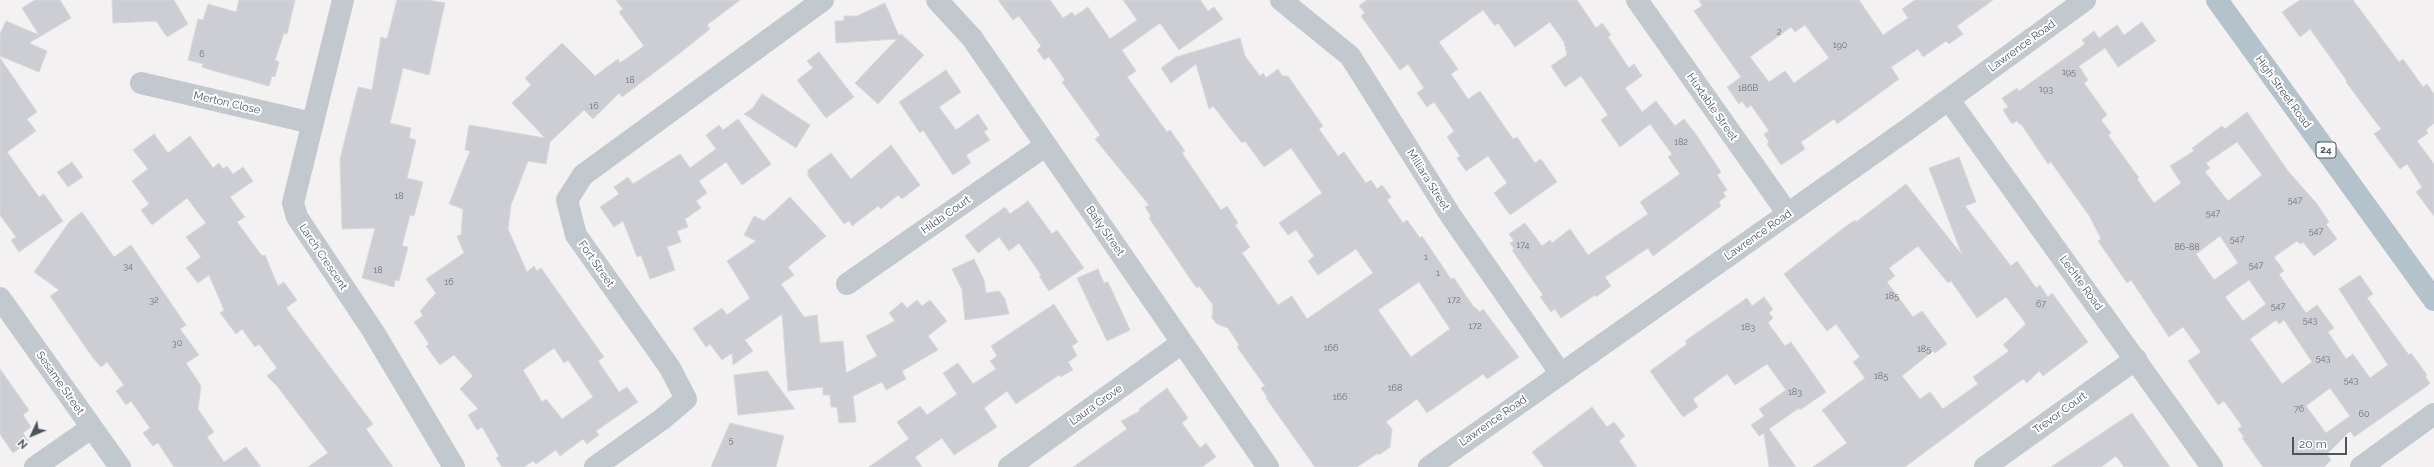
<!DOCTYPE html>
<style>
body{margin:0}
#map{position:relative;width:2434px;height:467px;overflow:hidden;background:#f3f1f1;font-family:Raleway,sans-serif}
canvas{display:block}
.north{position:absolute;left:12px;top:415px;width:40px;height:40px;-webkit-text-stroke:3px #fff;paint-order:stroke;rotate:226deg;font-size:11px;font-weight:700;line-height:16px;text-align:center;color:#4b555d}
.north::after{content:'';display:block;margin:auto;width:14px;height:18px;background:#4b555d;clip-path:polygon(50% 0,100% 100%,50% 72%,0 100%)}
.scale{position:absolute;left:2292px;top:437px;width:55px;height:18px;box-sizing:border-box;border:2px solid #4b555d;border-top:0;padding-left:5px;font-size:12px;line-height:14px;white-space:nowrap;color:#4b555d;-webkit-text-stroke:3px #fff;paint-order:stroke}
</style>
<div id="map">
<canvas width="2434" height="467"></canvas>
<div class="north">N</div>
<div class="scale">20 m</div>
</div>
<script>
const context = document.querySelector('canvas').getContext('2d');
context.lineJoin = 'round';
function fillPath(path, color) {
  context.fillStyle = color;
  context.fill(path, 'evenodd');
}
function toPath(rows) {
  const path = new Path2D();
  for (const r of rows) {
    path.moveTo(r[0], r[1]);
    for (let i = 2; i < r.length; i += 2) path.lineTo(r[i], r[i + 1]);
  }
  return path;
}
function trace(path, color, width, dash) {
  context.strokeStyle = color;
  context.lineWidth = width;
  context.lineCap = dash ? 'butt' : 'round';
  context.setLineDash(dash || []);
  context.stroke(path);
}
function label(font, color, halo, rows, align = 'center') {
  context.font = font + ' Raleway,sans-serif';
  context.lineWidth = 4;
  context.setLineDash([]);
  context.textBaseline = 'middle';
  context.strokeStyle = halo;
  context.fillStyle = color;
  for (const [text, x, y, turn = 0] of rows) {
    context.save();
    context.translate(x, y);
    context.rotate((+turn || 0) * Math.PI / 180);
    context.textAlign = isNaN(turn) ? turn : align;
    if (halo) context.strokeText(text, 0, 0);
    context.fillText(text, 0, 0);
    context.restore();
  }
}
const building = toPath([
 [35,0,60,0,71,18,29,43,47,51,39,72,0,56,0,34,6,21,39,35,22,8,35,0],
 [112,0,174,0,188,24,167,37,156,21,113,23,112,0],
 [239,0,295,0,287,34,284,33,275,60,279,62,275,77,272,76,269,86,211,70,202,67,203,64,188,60,198,19,203,20,208,4,236,12,239,0],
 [397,0,428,0,445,3,429,75,403,68,390,123,411,128,409,138,416,140,407,178,423,182,414,216,410,215,402,246,408,247,399,281,395,280,394,287,362,278,375,228,342,229,340,159,358,87,372,90,381,37,387,39,397,0],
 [616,0,740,0,707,25,710,29,680,53,622,97,619,93,593,119,584,110,550,142,546,164,528,161,511,205,508,229,527,272,534,266,537,271,541,268,604,357,598,361,619,392,627,387,638,402,596,431,599,435,587,444,583,439,560,456,556,450,536,464,533,461,524,467,502,467,496,458,499,456,482,427,477,430,468,415,478,409,460,389,473,376,454,355,440,365,426,346,429,344,414,322,423,316,420,311,436,293,426,279,464,253,457,236,461,235,463,209,449,204,470,151,465,150,469,125,545,138,512,103,531,85,525,78,562,43,595,76,618,59,620,63,644,46,619,12,623,9,616,0],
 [554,348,564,363,568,360,593,397,562,419,546,399,542,402,523,370,554,348],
 [998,0,1050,0,1063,18,1072,12,1075,16,1088,7,1110,39,1137,20,1123,0,1200,0,1208,11,1214,7,1223,19,1179,50,1160,23,1122,50,1136,71,1127,77,1167,132,1170,130,1185,151,1182,153,1221,210,1227,206,1238,223,1235,225,1250,247,1242,253,1278,305,1292,296,1307,319,1373,273,1356,249,1318,275,1308,261,1314,256,1296,230,1288,235,1279,223,1322,193,1291,148,1264,167,1245,141,1242,143,1213,106,1209,109,1196,64,1171,83,1161,68,1176,57,1240,38,1245,56,1260,76,1263,73,1266,78,1278,69,1282,76,1288,76,1323,126,1319,129,1338,156,1344,152,1366,183,1371,180,1377,189,1382,185,1391,197,1387,200,1403,223,1407,220,1420,238,1422,236,1451,279,1454,278,1473,306,1480,312,1483,309,1519,357,1487,379,1483,374,1427,413,1417,399,1386,422,1392,429,1390,447,1379,455,1378,453,1357,467,1315,467,1266,398,1267,397,1261,388,1265,386,1237,347,1239,345,1228,328,1217,324,1212,318,1213,305,1199,286,1197,288,1191,280,1149,218,1151,216,1145,207,1149,205,1095,139,1100,135,1062,82,1065,80,1049,57,1044,60,1037,50,1041,46,1019,16,1013,20,998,0],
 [1419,282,1450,329,1411,357,1378,310,1419,282],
 [1367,0,1577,0,1596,28,1602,23,1611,35,1608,37,1629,68,1634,64,1642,76,1625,88,1642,112,1656,101,1675,126,1684,119,1695,133,1721,172,1717,175,1727,190,1723,193,1726,196,1719,202,1721,206,1653,256,1648,248,1605,277,1611,286,1596,297,1595,295,1561,318,1555,309,1551,312,1540,297,1543,295,1512,250,1514,249,1510,243,1514,241,1509,234,1525,223,1542,246,1550,240,1552,243,1570,229,1588,255,1648,214,1640,202,1680,174,1668,157,1672,154,1650,124,1620,147,1601,120,1608,115,1581,76,1565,87,1551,66,1567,55,1564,42,1550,22,1515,47,1498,23,1495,26,1483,10,1439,42,1458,69,1451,74,1468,99,1480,91,1513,139,1517,137,1535,163,1541,159,1557,182,1510,215,1494,193,1507,183,1488,156,1466,171,1457,158,1460,156,1447,137,1454,131,1434,102,1427,107,1417,93,1424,88,1408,64,1400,70,1361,16,1365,13,1359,6,1367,0],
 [1699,0,1859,0,1883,35,1908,18,1902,9,1915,0,1993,0,1957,26,1963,34,1949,44,1946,41,1923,57,1918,49,1891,67,1899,79,1837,124,1834,119,1801,142,1805,149,1781,165,1767,144,1769,142,1764,134,1769,131,1751,105,1747,108,1742,101,1739,104,1727,87,1741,77,1694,11,1702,6,1699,0],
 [1805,25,1829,58,1794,83,1785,71,1769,82,1750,57,1791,27,1795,32,1805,25],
 [2300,0,2353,0,2399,62,2403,59,2423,87,2427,84,2434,94,2434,123,2426,130,2428,133,2417,141,2434,164,2434,216,2416,192,2422,187,2407,164,2400,169,2374,134,2381,129,2346,82,2347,81,2310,29,2300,37,2282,12,2300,0],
 [885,3,899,36,901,34,924,55,878,104,855,83,897,39,836,43,835,21,844,21,844,16,857,16,885,3],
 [2142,22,2156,41,2118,67,2105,48,2079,66,2088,80,2084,83,2107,115,2101,120,2111,133,2108,135,2139,178,2137,179,2154,203,2181,183,2170,166,2194,151,2192,148,2222,126,2225,129,2247,112,2288,171,2317,204,2329,222,2326,224,2337,239,2314,256,2303,242,2300,244,2297,241,2274,257,2284,271,2279,274,2285,283,2306,313,2317,305,2334,328,2328,332,2346,359,2353,354,2370,378,2388,365,2339,289,2360,275,2373,294,2367,298,2409,355,2411,353,2427,375,2425,376,2430,383,2427,386,2354,437,2350,431,2327,454,2331,460,2324,467,2263,467,2242,438,2244,437,2238,429,2242,426,2224,401,2218,405,2188,361,2201,352,2183,327,2169,337,2131,280,2127,283,2098,241,2101,239,2090,217,2051,162,2048,164,2021,124,2020,125,2017,121,2012,124,2003,110,2008,107,2002,98,2017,88,2019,91,2085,44,2082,40,2094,31,2099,38,2117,25,2124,35,2142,22],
 [2237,142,2262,175,2228,201,2205,172,2210,168,2206,163,2237,142],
 [2220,236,2238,263,2214,280,2196,254,2220,236],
 [2249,280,2266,304,2243,321,2225,297,2249,280],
 [2276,320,2279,324,2284,320,2312,362,2282,384,2250,339,2276,320],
 [2330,388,2350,416,2326,433,2306,406,2330,388],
 [819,52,854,97,826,118,797,80,813,68,807,61,819,52],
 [0,58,37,112,27,119,36,131,7,152,39,197,44,194,63,221,19,252,11,240,16,237,0,215,0,58],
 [946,70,961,92,939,107,956,130,978,114,988,129,984,132,990,140,966,155,971,163,953,175,923,130,920,133,899,102,946,70],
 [762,94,810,125,796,148,744,114,753,108,762,94],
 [738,119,771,164,742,185,726,162,699,181,707,193,696,201,701,208,685,219,688,227,677,231,681,242,667,247,675,270,650,279,641,255,637,257,623,221,614,227,600,207,619,194,614,187,628,177,633,184,680,154,690,168,716,149,706,135,719,125,723,130,738,119],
 [154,134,168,153,190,136,213,168,219,163,223,169,227,166,233,174,243,167,253,181,230,197,245,217,237,222,262,256,265,255,278,286,284,282,297,300,286,308,373,424,366,429,393,467,308,467,328,453,277,386,267,376,277,368,259,344,255,347,242,329,236,334,220,313,224,310,209,275,198,283,186,268,201,257,186,237,206,223,187,198,152,225,141,210,149,204,132,181,148,169,133,150,154,134],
 [891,145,920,185,902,199,898,195,881,209,878,206,852,226,849,221,844,224,808,176,808,170,831,153,851,179,891,145],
 [1959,157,1976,202,1965,206,2011,266,2017,261,2036,288,2040,285,2048,297,2052,293,2088,342,2043,376,2039,371,2027,383,2023,379,1905,467,1813,467,1847,443,1822,410,1865,378,1853,362,1860,357,1836,324,1827,331,1784,274,1845,227,1855,220,1856,222,1906,184,1962,255,1929,168,1959,157],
 [1918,246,1948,283,1951,281,1977,318,2006,297,2026,324,2003,345,2009,351,1973,377,1978,384,1943,409,1930,392,1920,399,1902,376,1933,351,1935,353,1947,344,1922,311,1913,317,1887,282,1895,276,1889,268,1918,246],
 [72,162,83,177,68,187,57,172,72,162],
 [790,197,826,236,788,267,794,275,781,284,804,317,817,315,820,343,843,341,846,373,877,356,866,336,895,321,889,313,902,302,907,308,917,300,922,306,930,300,947,321,928,336,938,350,902,371,906,379,886,390,882,382,853,396,856,422,839,423,837,407,831,407,830,395,823,395,823,387,788,391,782,314,745,340,753,351,733,365,732,353,722,360,710,344,706,347,693,328,722,308,727,315,750,298,727,261,756,241,744,235,754,216,764,221,790,197],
 [1028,201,1052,234,1057,230,1084,268,1049,291,1039,276,1041,275,1019,243,1009,251,999,237,978,253,965,236,1005,207,1010,214,1028,201],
 [82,212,114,257,131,245,186,325,180,329,199,355,186,363,201,386,198,409,214,432,207,437,224,462,246,447,261,467,174,467,158,443,153,446,143,433,150,428,131,401,126,405,116,391,124,385,107,362,101,367,93,358,50,296,59,290,34,272,70,221,82,212],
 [974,259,984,280,986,293,999,291,1005,299,1009,314,965,320,962,290,952,269,974,259],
 [1098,269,1104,283,1108,282,1130,330,1107,341,1077,278,1098,269],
 [1764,297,1773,309,1769,313,1773,318,1768,323,1785,346,1791,342,1826,392,1800,410,1799,408,1769,429,1796,467,1769,467,1764,433,1759,436,1751,425,1764,416,1759,409,1786,390,1767,364,1735,385,1727,374,1693,399,1698,407,1683,417,1650,371,1687,344,1685,341,1747,298,1752,306,1764,297],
 [1054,304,1078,342,1072,346,1077,356,1068,362,1073,370,1060,377,1059,375,1016,404,1007,391,984,408,997,427,954,455,942,438,915,457,922,467,869,467,909,439,897,422,920,406,927,415,957,394,943,373,958,363,973,384,996,369,990,361,997,356,991,346,1054,304],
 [0,369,29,410,23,415,31,427,23,433,29,442,13,453,0,434,0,369],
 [767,371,795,409,738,415,734,375,767,371],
 [1167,388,1188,418,1182,423,1200,448,1206,443,1216,457,1202,467,1073,467,1127,429,1121,421,1140,411,1139,409,1167,388],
 [1592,407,1607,427,1614,422,1625,436,1619,441,1637,467,1544,467,1532,452,1592,407],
 [2132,413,2170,467,2124,467,2116,456,2101,467,2051,467,2132,413],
 [730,423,784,436,776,467,711,467,730,423]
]);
const minor = toPath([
 [343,0,293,203,297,217,373,331,454,467],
 [937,0,972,38,1268,467],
 [1281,0,1350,56,1451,216,1561,374],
 [1637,0,1788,214],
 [141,83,312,123],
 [1949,100,2212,467],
 [847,284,1045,146],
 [0,298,120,467],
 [35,467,91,428],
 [595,467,661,420,686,399,670,368,576,235,567,200,583,175,823,0],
 [1009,467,1182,343],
 [1429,467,1908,129,2085,0],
 [1985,467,2136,359],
 [2361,467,2434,414]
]);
const major = toPath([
 [2217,0,2434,300]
]);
const numberNames = [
 ["2",1779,32],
 ["190",1840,45],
 ["6",202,54],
 ["195",2069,72],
 ["18",630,80],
 ["186B",1748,88],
 ["193",2046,89],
 ["16",594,106],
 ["182",1681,142],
 ["18",399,196],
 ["547",2295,200],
 ["547",2213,213],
 ["547",2316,231],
 ["547",2237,239],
 ["174",1523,245],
 ["86-88",2187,247],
 ["1",1426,257],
 ["547",2256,265],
 ["34",128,266],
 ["18",378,270],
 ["1",1438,273],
 ["16",449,282],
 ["185",1892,296],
 ["32",154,300],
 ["172",1454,300],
 ["67",2041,304],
 ["547",2278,306],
 ["543",2310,320],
 ["172",1475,326],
 ["183",1748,327],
 ["30",177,343],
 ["166",1331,348],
 ["185",1924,349],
 ["543",2323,358],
 ["185",1881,376],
 ["543",2351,380],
 ["168",1395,388],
 ["183",1795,392],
 ["166",1340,397],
 ["76",2299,409],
 ["60",2364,414],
 ["5",731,440]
];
const shields = [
 [2326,150,20]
];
const shieldNames = [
 ["24",2326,150]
];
const streetNames = [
 ["Lawrence Road",2022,46,-36],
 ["High Street Road",2283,92,54],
 ["Merton Close",227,103,13],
 ["Huxtable Street",1712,107,55],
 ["Milliara Street",1428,180,58],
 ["Hilda Court",946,215,-35],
 ["Baily Street",1105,231,55],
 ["Lawrence Road",1758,235,-35],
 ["Larch Crescent",323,257,56],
 ["Fort Street",596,264,55],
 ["Lechte Road",2081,283,54],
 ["Sesame Street",60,383,55],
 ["Laura Grove",1096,405,-35],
 ["Trevor Court",2060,413,-36],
 ["Lawrence Road",1493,421,-35]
];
fillPath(building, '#ccced3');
trace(building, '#d6d8dc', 1);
trace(minor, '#c1c9ce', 22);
trace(major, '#b4c2cc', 22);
label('9px', '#6b737a', null, numberNames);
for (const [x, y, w] of shields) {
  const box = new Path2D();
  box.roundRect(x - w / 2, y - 8, w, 16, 3);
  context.fillStyle = '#fff';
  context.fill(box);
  trace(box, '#4b555d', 1);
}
label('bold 10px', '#4b555d', null, shieldNames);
label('11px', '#4b555d', '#fff', streetNames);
</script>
